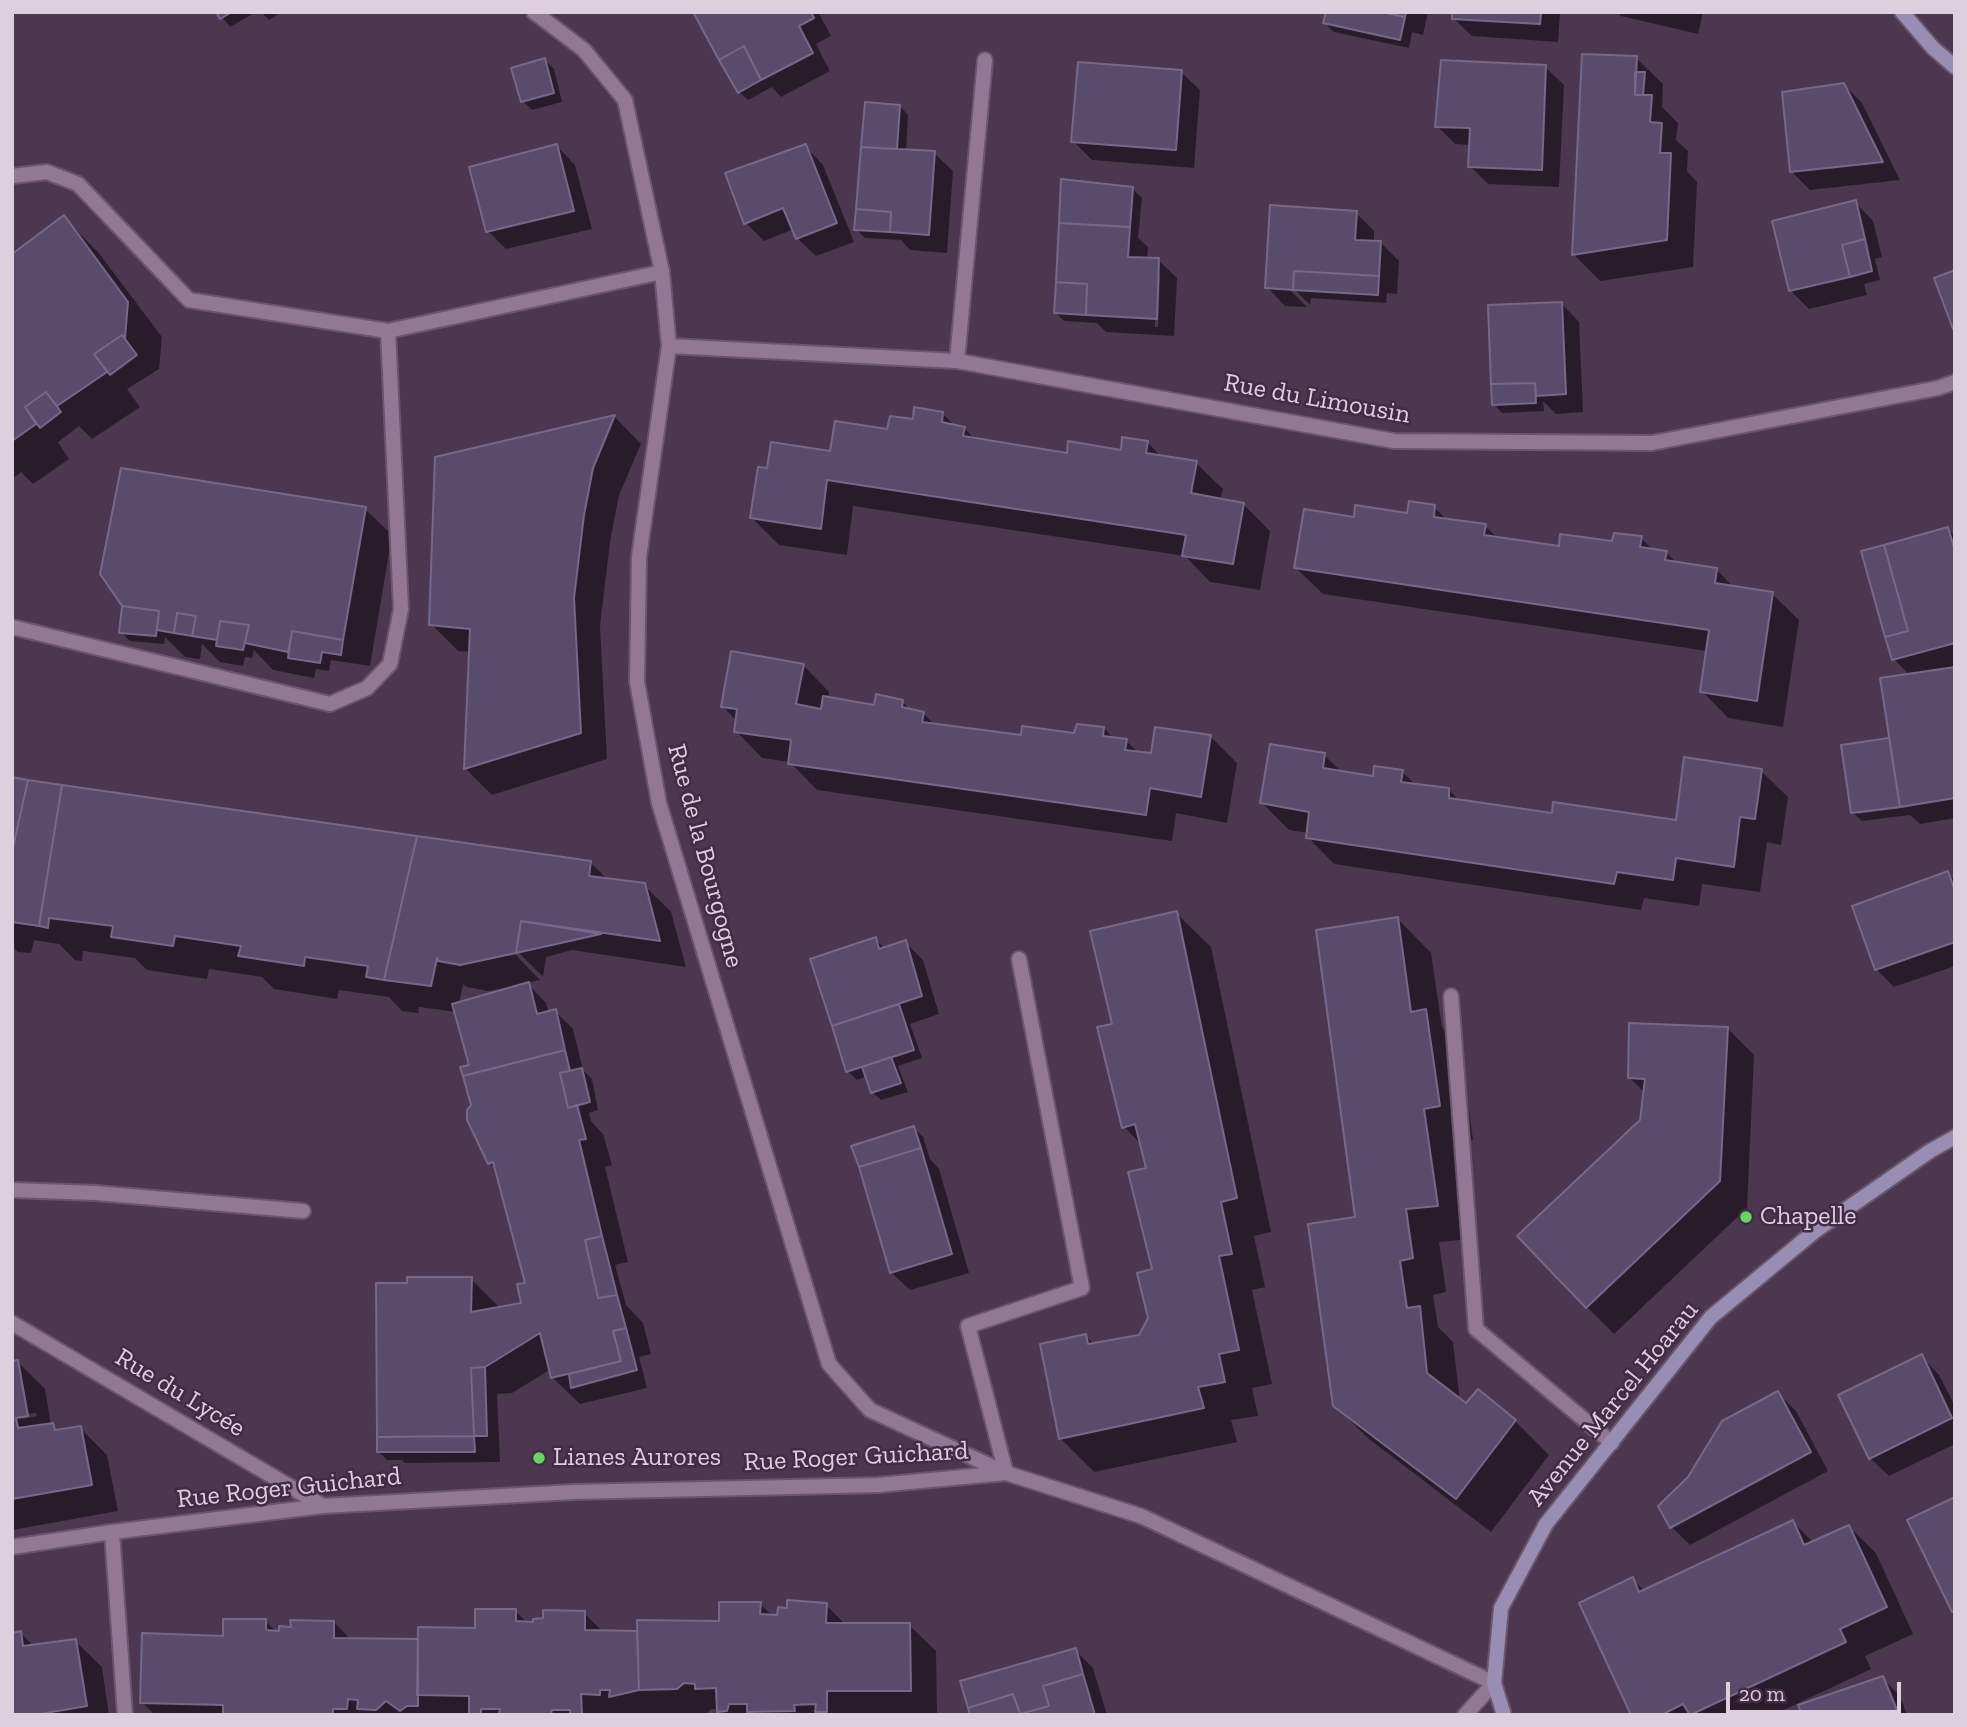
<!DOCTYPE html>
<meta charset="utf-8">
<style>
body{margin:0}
#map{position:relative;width:1967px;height:1727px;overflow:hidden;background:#4d3650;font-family:"Zilla Slab",serif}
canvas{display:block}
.frame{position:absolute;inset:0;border:14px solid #decfdf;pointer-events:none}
.scale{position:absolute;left:1726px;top:1682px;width:175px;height:32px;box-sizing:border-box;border:4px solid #decfdf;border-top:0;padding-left:9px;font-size:21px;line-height:24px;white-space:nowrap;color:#decfdf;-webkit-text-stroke:5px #432b46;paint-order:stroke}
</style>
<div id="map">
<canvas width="1967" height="1727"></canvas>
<div class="frame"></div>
<div class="scale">20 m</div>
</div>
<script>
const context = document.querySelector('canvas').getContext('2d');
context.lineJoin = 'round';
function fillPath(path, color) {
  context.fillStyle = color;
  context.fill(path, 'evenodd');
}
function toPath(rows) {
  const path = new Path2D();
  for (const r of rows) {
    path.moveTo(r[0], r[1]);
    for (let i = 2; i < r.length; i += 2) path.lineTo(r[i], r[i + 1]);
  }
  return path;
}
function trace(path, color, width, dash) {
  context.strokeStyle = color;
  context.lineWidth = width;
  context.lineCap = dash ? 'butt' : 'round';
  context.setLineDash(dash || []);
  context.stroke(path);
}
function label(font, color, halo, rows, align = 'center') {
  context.font = font + ' "Zilla Slab",serif';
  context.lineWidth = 5;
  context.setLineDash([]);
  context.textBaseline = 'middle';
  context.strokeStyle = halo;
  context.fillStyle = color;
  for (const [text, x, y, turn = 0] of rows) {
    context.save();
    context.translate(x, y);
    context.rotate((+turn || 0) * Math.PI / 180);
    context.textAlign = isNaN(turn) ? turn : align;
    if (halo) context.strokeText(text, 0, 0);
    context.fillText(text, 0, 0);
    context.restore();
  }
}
const shadow = toPath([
 [218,12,256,12,230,27],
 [261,12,281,12,269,20],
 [695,12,818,12,831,36,816,44,830,71,781,97,772,87,748,100,739,92],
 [1328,12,1428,12,1423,35,1412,32,1409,48,1334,32,1325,23],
 [1454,12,1560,12,1558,42,1472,36,1453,18],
 [1617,12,1703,12,1698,34,1621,16],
 [1636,58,1663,84,1662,107,1678,123,1676,140,1688,151,1687,171,1697,182,1693,267,1600,281,1574,255],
 [545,60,554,69,562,102,532,110,523,101],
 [1545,67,1564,85,1559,187,1488,184,1470,166,1471,145,1455,144,1437,126],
 [1181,72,1200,90,1194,168,1092,160,1073,141],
 [1844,85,1862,103,1900,180,1810,190,1791,171],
 [900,106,908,115,906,151,934,153,953,171,947,253,910,250,901,240,865,238,856,229],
 [557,146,575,165,592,229,506,249,488,231],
 [805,146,823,165,854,242,816,256,797,238,794,229,764,241,746,223],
 [1133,189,1142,198,1138,238,1148,247,1147,260,1158,260,1177,278,1174,336,1106,332,1097,323,1064,321,1055,312],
 [1157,275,1160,275,1158,327,1155,327],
 [1855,202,1873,221,1882,257,1875,259,1880,280,1864,284,1867,295,1809,309,1791,291,1774,223],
 [1356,213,1374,231,1374,243,1381,243,1399,261,1397,294,1387,293,1386,303,1311,298,1310,305,1293,288,1288,288,1307,307,1285,306,1267,287],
 [64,218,98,252,162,337,159,369,127,389,140,407,92,439,79,426,58,442,69,459,33,484,21,472,12,479,12,256],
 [1561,303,1579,322,1583,412,1556,414,1543,401,1544,411,1502,413,1494,404],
 [943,414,956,427,964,428,975,439,1069,455,1122,452,1147,442,1162,457,1196,463,1223,489,1220,500,1243,504,1270,531,1260,590,1210,582,1185,556,853,506,847,555,779,545,752,518,769,470,832,453,915,421],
 [615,417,641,444,619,495,610,542,600,626,607,759,492,795,466,769,471,652,458,651,431,624,437,458],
 [1434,507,1448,521,1485,526,1499,539,1560,548,1641,538,1653,550,1666,552,1678,564,1717,570,1734,588,1772,594,1799,620,1783,727,1728,718,1702,691,1707,651,1323,594,1296,568,1355,519,1409,515],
 [365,509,392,535,370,666,331,660,329,671,316,669,314,678,273,670,254,650,252,658,245,657,243,666,220,662,202,644,200,659,185,657,165,637,164,644,130,641,121,632,124,606],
 [1947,529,1955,536,1955,666,1947,668,1948,670,1955,669,1955,818,1920,824,1910,815,1862,821,1853,813,1888,739,1892,743,1910,676,1894,659],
 [1908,804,1909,807,1858,814,1858,811],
 [803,665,829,692,828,698,876,707,902,701,911,711,923,713,935,725,1023,737,1075,735,1104,728,1114,739,1126,741,1139,753,1153,755,1210,736,1237,763,1227,823,1176,813,1172,841,817,790,790,762,762,758,736,731,737,721,723,707],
 [1324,755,1343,773,1374,778,1402,772,1416,785,1449,790,1460,801,1553,815,1677,822,1761,771,1788,797,1781,845,1767,842,1760,892,1702,884,1699,906,1644,898,1641,910,1334,864,1308,837,1308,833,1289,830,1262,803],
 [12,779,590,862,608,880,644,885,671,912,686,967,572,950,546,957,543,977,517,951,512,951,540,980,527,983,546,1003,549,1013,555,1011,573,1029,583,1070,592,1079,598,1110,589,1113,591,1121,603,1134,612,1165,605,1167,628,1262,615,1265,626,1305,643,1323,651,1354,639,1357,647,1388,580,1404,553,1378,551,1369,512,1393,497,1394,500,1462,405,1463,402,1460,387,1460,378,1451,471,1279,498,1306,498,1309,523,1304,528,1284,497,1170,490,1163,473,1105,471,1066,456,1012,419,1007,418,1013,402,1011,389,997,339,990,337,999,274,989,262,977,209,969,207,979,147,970,135,958,83,951,82,961,75,960,59,944,34,940,31,953,18,952,12,946],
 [463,984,467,987,488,991,506,988,506,990,459,1004],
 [1947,873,1955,881,1955,966,1894,987,1876,969],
 [1176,913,1211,947,1271,1232,1254,1236,1265,1287,1252,1290,1272,1384,1252,1388,1258,1416,1231,1420,1237,1442,1094,1472,1060,1438,1086,1336,1094,1345,1140,1337,1150,1318,1154,1270,1148,1169,1142,1145,1124,1127,1114,1025],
 [1397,918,1431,953,1442,1027,1460,1045,1473,1140,1458,1142,1471,1239,1439,1242,1446,1292,1433,1295,1438,1327,1453,1342,1460,1401,1515,1421,1549,1455,1491,1532,1369,1439,1334,1405],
 [875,939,885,949,905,942,923,960,939,1014,910,1024,922,1058,898,1066,908,1092,881,1100,872,1092,867,1076,857,1080,848,1071,813,960],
 [1727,1028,1754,1055,1747,1208,1614,1334,1587,1307,1642,1121,1645,1093,1630,1078],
 [914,1128,923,1137,930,1159,939,1169,969,1273,910,1290,891,1272],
 [1921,1356,1939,1375,1955,1406,1955,1444,1889,1476,1870,1458],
 [18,1362,45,1389,51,1425,59,1431,80,1428,107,1455,118,1511,12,1530,12,1363],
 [36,1413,37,1416,22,1419,22,1415],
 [1778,1393,1796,1411,1828,1471,1690,1545,1672,1527],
 [1793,1522,1814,1543,1849,1527,1876,1553,1913,1634,1865,1656,1871,1669,1773,1715,1633,1715,1633,1579,1645,1592],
 [760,1604,774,1617,826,1605,846,1625,909,1625,936,1651,937,1715,723,1715,717,1709,711,1709,705,1715,155,1715,142,1702,225,1638,265,1621,277,1632,334,1622,351,1640,419,1641,477,1630,515,1611,528,1623,584,1613,603,1632,639,1633,721,1623],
 [21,1633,34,1647,75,1641,102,1667,109,1715,12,1715],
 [1075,1650,1093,1668,1107,1715,972,1715],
 [1882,1678,1900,1696,1907,1715,1804,1715]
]);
const building = toPath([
 [216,12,232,12,220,19,216,12],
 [693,12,811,12,814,18,799,26,813,53,761,80,744,46,719,60,693,12],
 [1326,12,1381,12,1405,17,1400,40,1323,23,1326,12],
 [1381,12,1406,12,1405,17,1381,12],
 [1452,12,1541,12,1540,24,1452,19,1452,12],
 [744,46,761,80,738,93,719,60,744,46],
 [1582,54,1637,56,1635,95,1652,95,1650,122,1662,123,1660,153,1671,153,1667,240,1572,255,1582,54],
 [545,58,554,93,521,102,511,68,545,58],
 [1441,60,1546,65,1542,170,1468,167,1470,128,1435,127,1441,60],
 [1078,62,1182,70,1176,150,1071,142,1078,62],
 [1635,72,1645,72,1643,95,1635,95,1635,72],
 [1844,83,1883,162,1790,172,1782,92,1844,83],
 [865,102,900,105,897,149,861,147,865,102],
 [557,144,574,211,486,232,469,167,557,144],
 [806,144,837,223,796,239,783,208,744,224,725,173,806,144],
 [861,147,935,151,929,235,890,232,891,212,856,209,861,147],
 [1061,179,1133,187,1130,227,1059,223,1061,179],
 [1856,200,1865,239,1842,245,1850,277,1789,291,1772,221,1856,200],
 [1270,205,1357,211,1355,240,1381,241,1379,276,1294,271,1293,290,1265,288,1270,205],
 [856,209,891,212,890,232,854,230,856,209],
 [64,215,128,302,125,338,122,335,94,354,107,372,57,406,46,392,25,407,36,424,12,441,12,254,64,215],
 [1059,223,1130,227,1128,257,1159,258,1157,319,1086,315,1087,284,1056,282,1059,223],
 [1865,239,1872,271,1850,277,1842,245,1865,239],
 [1955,270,1955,329,1953,329,1934,278,1955,270],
 [1294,271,1379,276,1378,295,1293,290,1294,271],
 [1056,282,1087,284,1086,315,1054,313,1056,282],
 [1562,302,1566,394,1536,396,1535,383,1491,384,1488,305,1562,302],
 [122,335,137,355,110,375,94,354,122,335],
 [1535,383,1536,403,1492,405,1491,384,1535,383],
 [46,392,61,412,40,428,25,407,46,392],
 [914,407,943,412,942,422,965,427,963,436,1067,453,1068,441,1121,450,1122,437,1148,441,1146,453,1197,461,1191,493,1244,503,1233,564,1182,556,1186,535,827,480,821,529,750,518,758,467,767,468,771,442,830,451,835,421,887,429,890,416,913,419,914,407],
 [615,415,593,468,584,515,574,598,581,733,464,769,470,629,429,625,435,457,615,415],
 [121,468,366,507,343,640,292,631,288,652,245,643,249,625,220,621,217,640,192,636,196,616,177,613,174,633,157,630,159,611,122,606,100,574,121,468],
 [1409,501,1435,505,1434,517,1486,524,1484,535,1559,546,1560,534,1612,541,1614,533,1642,536,1640,547,1667,551,1665,560,1717,568,1715,583,1773,592,1757,701,1700,692,1709,630,1294,568,1304,509,1354,517,1355,505,1407,513,1409,501],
 [1948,527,1955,551,1955,643,1892,660,1885,637,1908,631,1884,545,1948,527],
 [1884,545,1908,631,1885,637,1861,551,1884,545],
 [122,606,159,611,156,636,119,633,122,606],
 [177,613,196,616,192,636,174,633,177,613],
 [220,621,249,625,243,650,216,646,220,621],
 [292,631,343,640,341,655,322,652,320,663,288,658,292,631],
 [731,651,804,664,796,704,821,709,823,696,874,705,876,694,903,700,902,707,924,712,922,722,1021,735,1022,726,1074,733,1077,724,1104,727,1103,736,1127,739,1125,750,1151,753,1155,727,1211,735,1201,797,1150,788,1146,815,788,764,791,740,734,732,737,709,721,707,731,651],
 [1955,667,1955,798,1900,807,1880,678,1955,667],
 [1889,738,1900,807,1851,813,1841,745,1889,738],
 [1270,744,1325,753,1323,768,1373,776,1374,766,1403,770,1401,782,1449,788,1449,798,1552,813,1553,802,1676,820,1684,757,1762,769,1755,819,1740,817,1734,867,1676,858,1673,880,1617,872,1614,884,1306,838,1309,812,1260,803,1270,744],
 [12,777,28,780,12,852,12,777],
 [28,780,62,785,39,926,12,922,12,852,28,780],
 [62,785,417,836,384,980,366,977,368,966,305,957,304,966,238,956,241,946,175,936,173,946,111,937,113,926,49,918,48,928,39,926,62,785],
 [417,836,591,861,589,876,645,883,660,941,521,921,516,953,460,965,438,961,437,958,431,986,384,980,417,836],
 [1948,871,1955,891,1955,942,1875,970,1852,906,1948,871],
 [1177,911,1237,1198,1221,1202,1232,1254,1219,1256,1239,1350,1219,1354,1225,1382,1198,1387,1204,1408,1059,1439,1040,1344,1086,1334,1088,1344,1139,1335,1148,1318,1137,1273,1152,1269,1128,1172,1146,1168,1135,1124,1122,1128,1097,1027,1112,1024,1090,931,1177,911],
 [1398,917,1411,1012,1426,1009,1440,1106,1424,1109,1438,1206,1406,1209,1413,1258,1400,1261,1407,1308,1420,1306,1427,1373,1466,1403,1478,1389,1516,1420,1456,1499,1333,1406,1308,1224,1355,1217,1316,930,1398,917],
 [521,921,601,934,516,953,521,921],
 [876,937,879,949,906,940,922,996,832,1026,810,959,876,937],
 [529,982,537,1014,556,1009,565,1050,463,1076,460,1067,469,1065,452,1004,529,982],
 [899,1004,914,1050,846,1072,832,1026,899,1004],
 [1629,1023,1728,1027,1720,1181,1586,1308,1517,1236,1640,1120,1645,1079,1628,1078,1629,1023],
 [565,1050,570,1071,560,1073,568,1108,577,1105,586,1139,579,1140,602,1236,585,1240,598,1298,617,1295,626,1328,613,1331,621,1361,551,1378,540,1333,485,1367,471,1368,474,1436,377,1437,376,1283,407,1283,407,1277,472,1277,471,1312,521,1303,517,1284,525,1283,493,1162,488,1164,467,1120,467,1110,471,1105,463,1076,565,1050],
 [891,1057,901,1083,871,1093,862,1067,891,1057],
 [582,1068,590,1102,568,1108,560,1073,582,1068],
 [914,1126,921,1148,859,1167,851,1146,914,1126],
 [921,1148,952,1254,890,1273,859,1167,921,1148],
 [602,1236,617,1295,598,1298,585,1240,602,1236],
 [626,1328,637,1370,571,1388,569,1374,621,1361,613,1331,626,1328],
 [1922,1354,1952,1418,1869,1459,1838,1395,1922,1354],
 [18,1360,28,1416,16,1418,18,1428,53,1423,55,1430,81,1426,92,1485,12,1499,12,1361,18,1360],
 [485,1367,487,1436,474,1436,471,1368,485,1367],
 [1778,1391,1811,1452,1670,1528,1658,1506,1688,1477,1722,1421,1778,1391],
 [474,1436,475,1452,377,1452,377,1437,474,1436],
 [1955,1497,1955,1611,1952,1612,1907,1520,1955,1497],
 [1793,1520,1804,1545,1849,1525,1887,1607,1840,1629,1846,1642,1690,1715,1683,1704,1661,1715,1631,1715,1579,1603,1633,1577,1639,1592,1793,1520],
 [787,1600,827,1603,826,1623,910,1623,911,1691,827,1691,827,1712,815,1712,816,1704,794,1705,795,1711,747,1712,747,1704,729,1704,727,1711,717,1712,716,1688,695,1689,695,1684,684,1683,677,1689,639,1690,637,1620,719,1621,719,1602,761,1602,760,1614,777,1615,778,1607,787,1608,787,1600],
 [475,1609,516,1609,516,1621,533,1622,533,1619,543,1618,543,1610,585,1611,585,1630,637,1631,639,1690,609,1697,610,1690,600,1690,600,1695,581,1694,582,1715,570,1715,570,1710,552,1710,551,1714,499,1714,500,1709,481,1709,481,1715,469,1714,469,1696,417,1695,418,1627,475,1628,475,1609],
 [223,1619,266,1619,266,1630,279,1631,279,1626,291,1627,290,1620,334,1621,334,1638,418,1639,418,1706,407,1706,400,1711,386,1701,376,1710,357,1709,358,1700,348,1699,347,1709,333,1709,333,1715,223,1715,223,1705,140,1703,142,1633,223,1636,223,1619],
 [21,1631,23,1646,76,1639,87,1706,34,1715,12,1715,12,1633,21,1631],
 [1076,1648,1083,1674,1043,1686,1049,1706,1020,1714,1013,1694,968,1708,960,1681,1076,1648],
 [1083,1674,1095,1715,970,1715,968,1708,1013,1694,1020,1714,1049,1706,1043,1686,1083,1674],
 [1883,1676,1899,1715,1802,1715,1798,1705,1883,1676]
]);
const service = toPath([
 [12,176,47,172,78,184,189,300,388,331,662,272],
 [957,361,985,60],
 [12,627,330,704,367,688,390,664,401,609,388,331],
 [1451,996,1476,1329,1612,1443],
 [12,1190,96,1193,303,1211],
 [1006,1473,968,1326,1082,1288,1019,959],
 [112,1532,125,1715]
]);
const minor = toPath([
 [534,12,584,50,625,100,662,272,669,346,639,557,637,682,659,803,829,1364,870,1410,1006,1473],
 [669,346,957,361,1394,441,1652,443,1938,388,1955,382],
 [12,1323,323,1506],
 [12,1547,112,1532,323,1506,573,1492,878,1485,1006,1473,1141,1516,1494,1683,1465,1715]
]);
const secondary = toPath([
 [1902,12,1933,48,1955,67],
 [1504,1715,1494,1683,1501,1608,1546,1524,1711,1317,1815,1231,1930,1151,1955,1137]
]);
const markers = [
 [1746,1217,7,"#6ad364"],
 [539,1458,7,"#6ad364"]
];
const streetNames = [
 ["Rue du Limousin",1317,399,10],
 ["Rue de la Bourgogne",705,856,75],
 ["Rue du Lycée",180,1393,31],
 ["Avenue Marcel Hoarau",1613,1404,-51],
 ["Rue Roger Guichard",856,1457,-3],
 ["Rue Roger Guichard",289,1488,-6]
];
const poiNames = [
 ["Chapelle",1760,1217],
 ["Lianes Aurores",553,1458]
];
fillPath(shadow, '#0007');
fillPath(building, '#584b6b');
trace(building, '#76688a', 2);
trace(service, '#6a566c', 18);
trace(minor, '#6a566c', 18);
trace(secondary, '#6a566c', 18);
trace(service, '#937896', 14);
trace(minor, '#937896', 14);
trace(secondary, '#988db2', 14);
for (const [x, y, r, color] of markers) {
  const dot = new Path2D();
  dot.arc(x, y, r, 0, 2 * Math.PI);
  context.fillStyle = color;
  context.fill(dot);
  trace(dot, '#432b46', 2.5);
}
label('26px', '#decfdf', '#432b46', streetNames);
label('26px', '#decfdf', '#432b46', poiNames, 'left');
</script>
